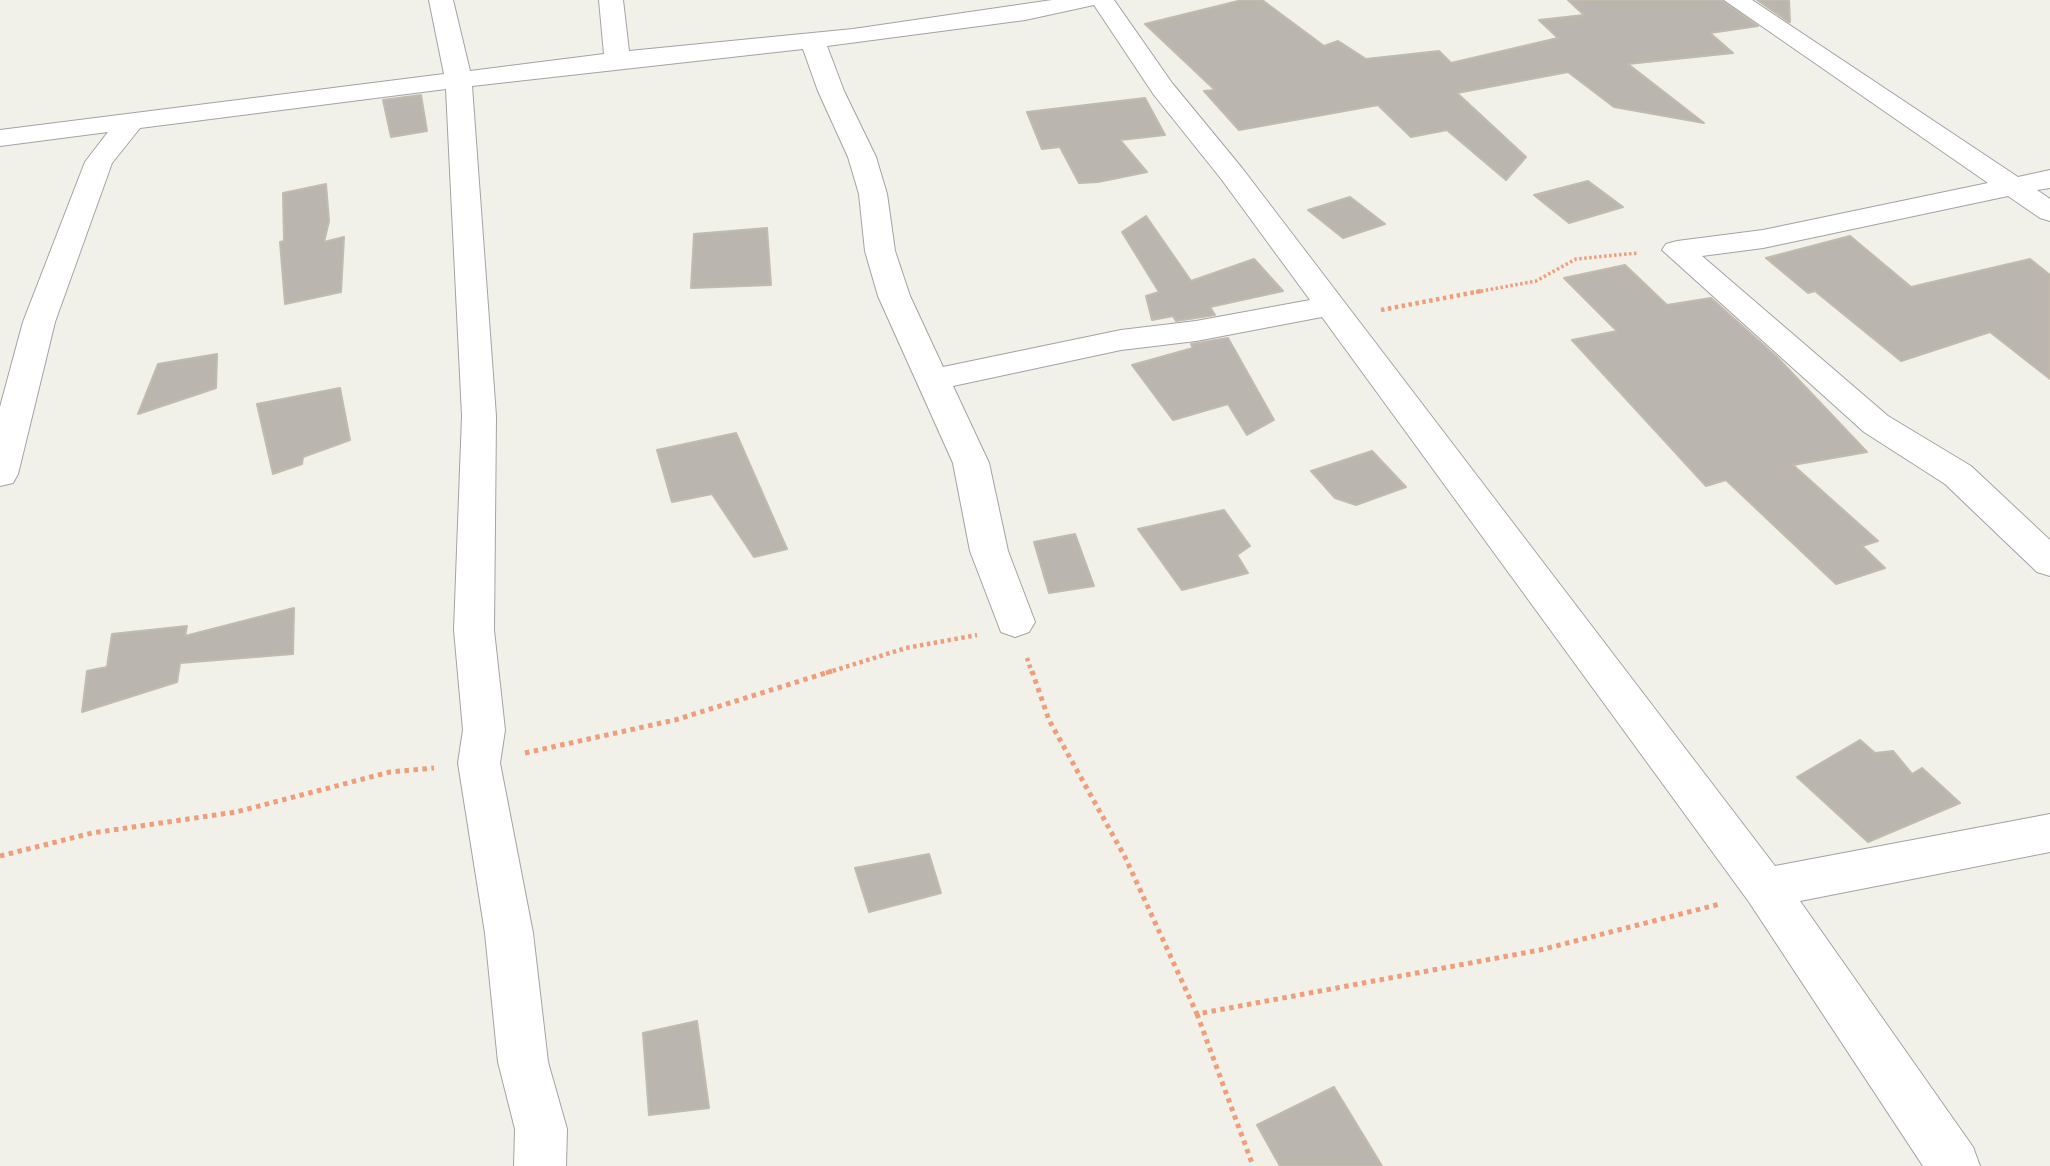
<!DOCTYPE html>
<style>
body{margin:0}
canvas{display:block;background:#f1f0e9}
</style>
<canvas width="2050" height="1166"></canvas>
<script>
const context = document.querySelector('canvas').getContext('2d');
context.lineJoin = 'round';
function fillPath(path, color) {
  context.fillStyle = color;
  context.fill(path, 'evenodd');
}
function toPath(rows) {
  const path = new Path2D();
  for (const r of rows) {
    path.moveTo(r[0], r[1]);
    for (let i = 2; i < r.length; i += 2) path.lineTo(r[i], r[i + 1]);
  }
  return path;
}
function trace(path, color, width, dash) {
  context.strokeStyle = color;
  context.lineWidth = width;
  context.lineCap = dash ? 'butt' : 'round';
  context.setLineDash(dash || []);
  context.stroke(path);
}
const building = toPath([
 [1242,0,1262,0,1324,46,1338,41,1366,59,1439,51,1451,63,1558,38,1539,20,1584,15,1568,0,1721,0,1758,26,1710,33,1733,53,1628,64,1704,123,1614,107,1568,72,1457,93,1526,157,1506,180,1447,130,1411,137,1378,105,1239,130,1204,91,1215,90,1145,24,1242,0],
 [1757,0,1789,0,1790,22,1789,22,1757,0],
 [421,95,427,131,391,137,383,100,421,95],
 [1145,98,1165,135,1120,140,1147,172,1098,182,1079,183,1060,147,1042,149,1027,112,1145,98],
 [1588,181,1623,207,1569,223,1534,195,1588,181],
 [326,184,329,221,324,242,344,237,341,292,285,304,280,242,284,241,283,193,326,184],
 [1350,197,1385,224,1343,238,1308,210,1350,197],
 [1146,216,1191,281,1254,259,1283,291,1210,307,1215,315,1176,321,1173,316,1152,320,1146,296,1159,292,1122,232,1146,216],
 [767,228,771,285,691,288,694,234,767,228],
 [1850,236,1911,287,2030,259,2050,275,2050,379,1990,332,1901,361,1815,291,1808,293,1766,258,1850,236],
 [1625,265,1667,305,1711,298,1777,357,1867,452,1793,465,1878,541,1862,546,1885,568,1836,584,1726,480,1706,486,1572,340,1617,331,1564,278,1625,265],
 [1228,338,1274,420,1247,435,1228,404,1173,420,1132,365,1193,348,1191,344,1228,338],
 [217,354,216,388,138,414,158,364,217,354],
 [340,388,350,440,303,457,302,464,273,474,257,404,340,388],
 [736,433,787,549,754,557,712,494,672,502,657,450,736,433],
 [1372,451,1406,487,1356,505,1335,498,1311,471,1372,451],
 [1224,510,1250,546,1237,555,1248,573,1182,590,1138,529,1224,510],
 [1075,534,1094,586,1049,593,1034,542,1075,534],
 [294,608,293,654,180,663,177,682,82,712,87,671,107,667,112,634,187,626,185,636,294,608],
 [1860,740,1875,753,1893,751,1912,774,1922,768,1960,803,1868,842,1797,777,1860,740],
 [929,854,941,893,869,912,855,868,929,854],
 [697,1021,709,1108,649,1115,643,1033,697,1021],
 [1334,1087,1382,1166,1280,1166,1257,1125,1334,1087]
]);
const pathFar2 = toPath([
 [1471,293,1536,281,1576,259,1638,253]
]);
const pathFar1 = toPath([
 [1381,310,1481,291],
 [1027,658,1032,673],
 [826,673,906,648,977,635]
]);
const path = toPath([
 [1032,671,1049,720,1125,857,1197,1014,1540,950,1720,904],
 [525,753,675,720,832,671],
 [0,856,92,833,236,812,390,772,434,768],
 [1197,1014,1253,1166]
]);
const minor = toPath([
 [429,0,453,0,470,71,604,54,599,0,623,0,629,51,853,29,1052,0,1114,0,1172,83,1242,168,1775,866,2050,814,2050,852,1800,901,1973,1147,1980,1166,1923,1166,1749,902,1322,317,1196,341,1121,350,953,386,989,463,1008,551,1035,622,1029,632,1015,637,1001,632,970,551,953,463,878,296,865,251,859,194,848,157,818,91,803,49,472,86,496,416,494,630,505,730,500,763,533,933,548,1062,567,1129,566,1166,514,1166,515,1129,498,1062,485,933,458,763,463,730,454,630,462,416,446,89,140,128,112,163,55,322,18,474,13,483,0,486,0,407,23,322,85,162,108,132,0,146,0,130,444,74,429,0],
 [1094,5,1154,95,1222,180,1310,300,1196,321,1121,330,943,367,910,296,895,251,887,194,876,157,844,91,827,46,1025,20,1094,5],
 [1724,0,1752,0,2018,177,2050,170,2050,188,2037,190,2050,199,2050,221,2040,218,2008,196,1763,248,1702,256,1888,416,1971,466,2050,540,2050,576,2037,572,1945,484,1864,432,1662,250,1666,244,1677,241,1763,230,1988,183,1724,0]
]);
fillPath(building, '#bab6af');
trace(building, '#c2baad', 2);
trace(minor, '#a3a3a3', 2);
trace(pathFar2, '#ef9e7c', 3.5, [2.5, 2.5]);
trace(pathFar1, '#ef9e7c', 4.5, [3.5, 3.5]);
trace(path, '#ef9e7c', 5, [4.5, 4.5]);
fillPath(minor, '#fff');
</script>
